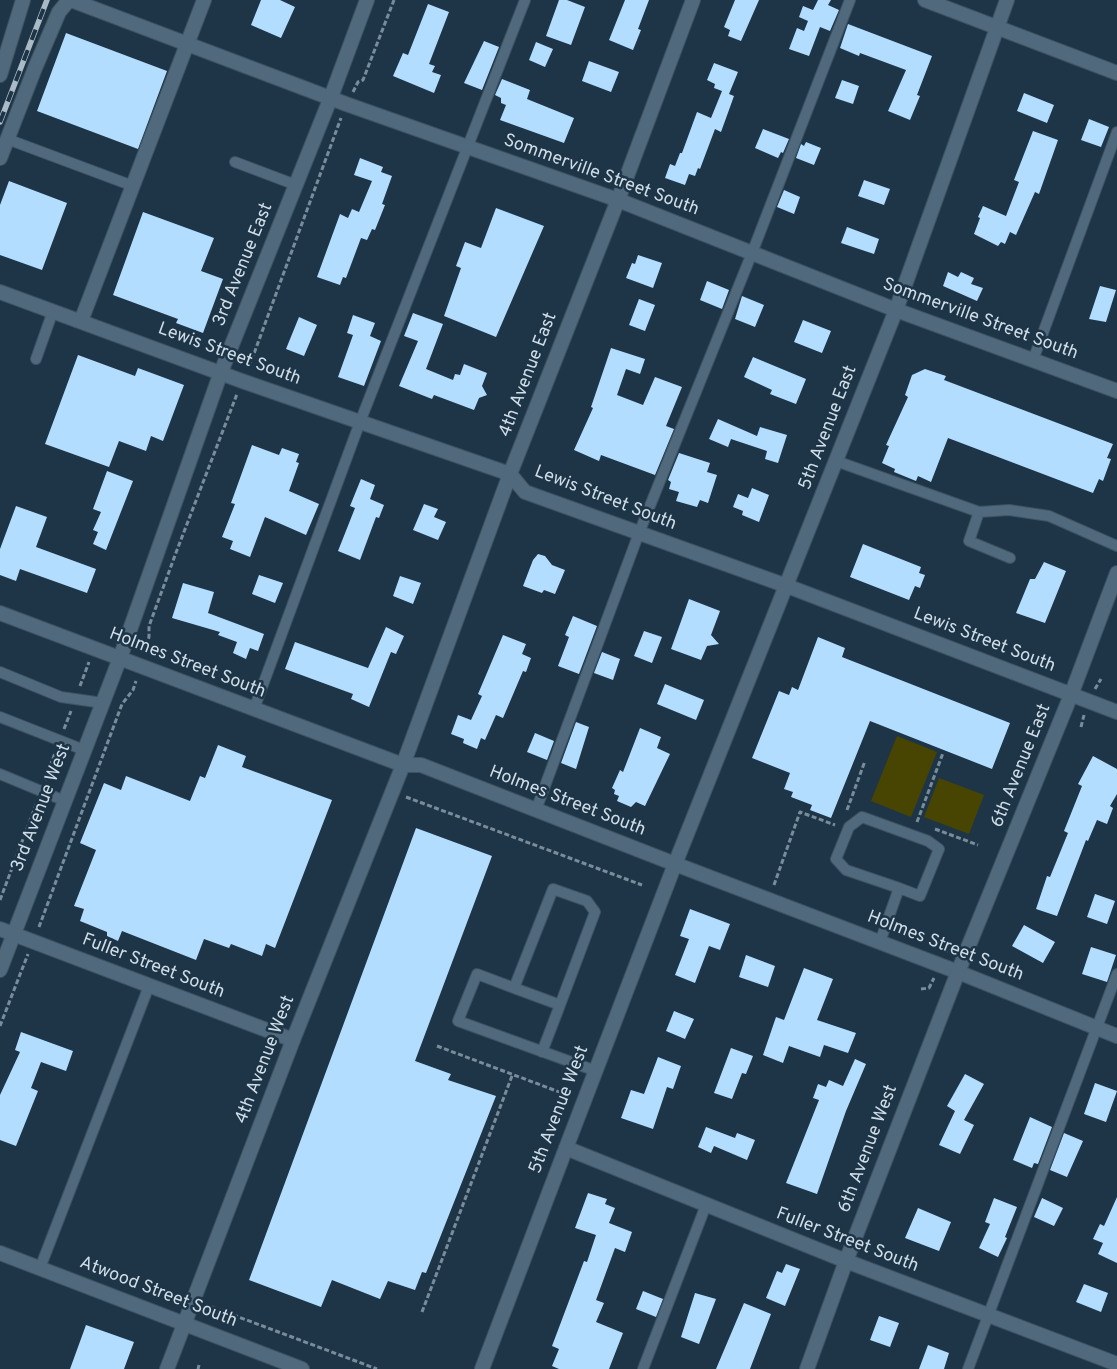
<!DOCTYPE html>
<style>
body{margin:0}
canvas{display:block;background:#1d3547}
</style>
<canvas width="1117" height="1369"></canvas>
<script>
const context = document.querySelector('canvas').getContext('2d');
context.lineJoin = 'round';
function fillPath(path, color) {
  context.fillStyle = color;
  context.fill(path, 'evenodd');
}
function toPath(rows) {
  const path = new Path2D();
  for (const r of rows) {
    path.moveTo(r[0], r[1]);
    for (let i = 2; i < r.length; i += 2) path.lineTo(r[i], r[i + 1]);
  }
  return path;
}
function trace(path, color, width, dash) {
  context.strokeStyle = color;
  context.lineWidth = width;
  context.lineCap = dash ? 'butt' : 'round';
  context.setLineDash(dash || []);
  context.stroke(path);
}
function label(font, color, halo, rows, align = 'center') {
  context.font = font + ' Overpass,sans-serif';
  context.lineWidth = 5;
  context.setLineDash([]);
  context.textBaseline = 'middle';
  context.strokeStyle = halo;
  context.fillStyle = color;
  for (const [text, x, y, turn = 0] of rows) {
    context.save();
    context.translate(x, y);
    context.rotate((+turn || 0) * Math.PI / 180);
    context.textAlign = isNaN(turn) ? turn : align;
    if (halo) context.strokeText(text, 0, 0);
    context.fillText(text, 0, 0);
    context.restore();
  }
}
const green = toPath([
 [897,736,937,752,911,817,871,801],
 [939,778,984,795,969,834,924,817]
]);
const building = toPath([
 [261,0,280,0,295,7,281,38,251,25],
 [559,0,567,0,585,7,571,45,546,36],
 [625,0,649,0,638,29,641,30,633,50,609,40],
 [735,0,759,0,741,41,728,36,730,30,724,27],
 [818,0,831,0,828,5,839,10,830,31,820,27,809,56,789,49,797,28,804,31,808,21,799,17,803,6,813,10],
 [428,4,449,12,429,64,435,66,432,72,441,75,434,93,393,76,403,53,408,55],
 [848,24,932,56,917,95,920,96,910,120,888,111,906,70,860,53,859,56,840,48],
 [66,33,167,71,138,149,37,111],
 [484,41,499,47,482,90,464,83],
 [536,42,553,49,545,67,529,60],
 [589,61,619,72,611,92,582,81],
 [714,63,738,72,729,94,734,96,721,132,715,129,700,169,698,168,695,176,689,174,685,185,665,178,670,164,675,166,680,153,682,153,697,112,711,118,722,91,714,88,715,84,707,80],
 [502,79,530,90,527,99,574,118,564,143,500,120,506,105,501,103,501,98,495,95],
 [842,80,859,86,853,104,835,98],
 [1024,93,1054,105,1047,123,1017,111],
 [1089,119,1109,127,1101,147,1081,140],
 [763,129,789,139,783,153,781,152,778,158,755,148],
 [1033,131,1058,140,1039,194,1035,192,1016,235,1010,232,1005,244,1001,242,998,246,974,234,980,218,978,217,983,206,1006,216,1019,182,1014,180],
 [806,142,821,148,814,165,796,158,801,144,804,146],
 [360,158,383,167,381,172,392,176,382,204,385,205,375,230,372,229,367,240,361,238,346,278,343,277,340,285,317,277,340,214,348,218,352,209,359,212,372,181,354,175],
 [864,180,890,189,884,205,858,196],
 [9,181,67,203,42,270,0,255,0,205],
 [784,190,800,197,794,214,777,207],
 [496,208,544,226,496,337,444,316,461,268,456,266,465,242,481,248],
 [143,212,214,238,201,271,223,279,203,333,176,323,178,319,113,295],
 [847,227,879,239,874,254,841,243],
 [638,255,662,263,653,288,626,278,632,263,635,264],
 [948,272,958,277,961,272,974,278,971,284,983,288,977,301,943,286],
 [707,281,729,290,722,309,700,300],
 [1100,286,1116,290,1106,322,1089,319],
 [742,296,764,305,755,327,735,319],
 [639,299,655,305,645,331,629,325],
 [413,313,443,324,426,369,453,380,455,374,460,375,464,364,487,373,482,386,487,395,479,398,474,410,434,395,432,399,399,386,418,341,404,336],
 [353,315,375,323,370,336,381,341,364,386,338,377,353,335,347,333],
 [299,317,317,325,304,356,286,349],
 [803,320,831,331,822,353,794,342],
 [611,348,645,359,640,374,626,369,617,395,643,405,655,377,682,387,666,426,674,429,655,475,601,455,599,461,574,450,593,408,591,407],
 [78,355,135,376,138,368,184,385,163,441,151,436,146,451,119,441,109,467,45,444],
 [753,357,806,379,796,404,770,394,772,390,744,377],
 [925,369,946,376,944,380,1113,444,1107,458,1111,459,1103,481,1099,479,1093,493,948,438,931,482,918,476,916,481,894,472,895,469,882,463,889,446,886,445,908,397,905,395,912,375],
 [718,419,757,436,760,427,787,435,778,463,765,459,767,451,731,439,728,447,709,439],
 [252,445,279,455,282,448,299,454,296,462,299,463,289,491,319,504,306,535,265,517,250,557,230,549,233,541,222,537,235,504,231,503],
 [679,453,710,463,707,472,717,475,708,503,700,500,697,507,676,501,679,492,669,489,671,482,668,480],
 [107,471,133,481,106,550,93,544,98,532,93,530,101,512,93,509],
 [361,479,375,485,370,499,384,505,379,518,376,517,360,560,338,551,355,508,350,506],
 [752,488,769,495,759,522,742,515,743,511,733,507,738,494,748,498],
 [424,504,438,509,434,517,446,522,438,540,413,530],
 [16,506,47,517,36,547,96,569,87,593,20,569,16,581,0,575,0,549],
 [863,544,921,567,919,573,925,575,920,588,915,586,909,600,850,577],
 [538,554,545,556,552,565,565,570,555,594,544,590,542,593,523,586,533,560],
 [1044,562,1066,571,1045,623,1016,613,1030,579,1035,579],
 [259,575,283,583,275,603,252,594],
 [400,576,421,583,413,604,393,596],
 [183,583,214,592,208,613,264,634,258,651,250,648,246,659,233,653,237,642,218,635,220,632,172,618],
 [689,599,720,611,711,635,719,644,707,646,701,660,671,649],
 [573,616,597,626,579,674,558,666,569,637,565,635],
 [386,627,404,636,396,654,391,652,369,707,351,699,353,694,285,669,295,642,368,668],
 [644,631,662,637,652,663,634,656],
 [503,635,526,644,522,654,531,658,526,672,523,671,503,718,496,715,485,740,481,738,477,749,463,743,464,739,451,734,458,715,471,720,482,696,478,694],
 [818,637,845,648,842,657,1010,723,992,769,870,721,831,818,810,810,812,805,791,797,793,792,784,789,790,773,752,758,779,691,789,695,792,687,798,690],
 [602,652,620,659,613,680,594,673],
 [665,684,704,700,696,720,657,704],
 [576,722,589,727,576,769,561,763],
 [640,728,661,737,657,748,670,754,645,806,636,802,631,807,617,801,619,796,614,794,615,790,612,788,620,770,623,772],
 [535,733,554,741,547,760,527,752],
 [218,745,246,756,242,767,332,800,275,948,266,944,262,956,231,944,229,948,204,939,196,960,122,931,118,941,107,936,107,932,80,921,84,909,74,906,96,850,80,843,104,783,121,790,126,776,190,801,200,776,205,778],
 [1093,756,1117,769,1117,794,1110,806,1113,808,1107,824,1097,820,1088,841,1086,840,1057,916,1036,909,1047,876,1050,877,1068,833,1064,831,1082,786,1078,784],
 [416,828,492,856,415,1061,451,1074,448,1080,496,1096,426,1273,422,1272,415,1290,388,1281,380,1299,332,1280,321,1307,249,1280],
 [1095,894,1115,901,1107,924,1087,917],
 [690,909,730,924,720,950,709,946,695,983,675,975,689,939,680,936],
 [1024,925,1055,942,1043,963,1012,946],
 [1091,947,1116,955,1107,982,1082,974],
 [746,955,775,966,768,987,739,977],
 [804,968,833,979,817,1020,856,1033,848,1053,824,1045,820,1057,789,1046,783,1063,763,1055,776,1017,784,1020],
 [674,1011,694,1019,685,1039,666,1031],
 [21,1032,73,1051,66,1071,41,1062,31,1088,38,1091,16,1146,0,1140,0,1095,20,1052,15,1050],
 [731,1048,753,1056,746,1074,742,1073,732,1099,714,1093],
 [658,1057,681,1066,673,1089,667,1087,653,1129,621,1118,631,1090,644,1094],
 [855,1059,866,1064,846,1111,817,1194,786,1183,819,1100,813,1098,818,1084,826,1087,829,1080,843,1086],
 [965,1074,984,1084,964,1120,974,1125,960,1154,939,1145,955,1111,947,1106],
 [1095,1083,1117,1091,1106,1122,1084,1114],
 [1030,1117,1052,1127,1038,1164,1034,1163,1032,1168,1013,1160],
 [706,1127,735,1138,737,1133,755,1140,747,1160,714,1146,711,1153,698,1147],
 [1064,1133,1083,1141,1067,1177,1050,1170],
 [588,1193,607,1199,605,1204,615,1208,609,1223,632,1232,625,1252,615,1248,596,1300,604,1303,596,1322,623,1333,609,1369,559,1369,552,1366,559,1349,552,1346,584,1261,587,1262,596,1235,575,1228],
 [1117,1197,1117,1263,1098,1254,1103,1243,1093,1239,1100,1224,1104,1226],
 [994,1198,1017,1207,1005,1237,1007,1238,998,1257,979,1248,990,1224,985,1222],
 [1042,1198,1063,1208,1054,1226,1034,1217],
 [918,1208,951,1222,939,1251,905,1238],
 [786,1264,800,1269,785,1306,766,1298,777,1271,782,1273],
 [1084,1284,1108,1293,1101,1312,1076,1302],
 [643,1291,663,1299,656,1317,636,1309],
 [695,1293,716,1299,699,1344,681,1337],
 [744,1303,771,1314,750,1369,716,1369],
 [879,1316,899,1323,890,1347,870,1340],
 [86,1325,134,1342,124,1369,70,1369],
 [928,1345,949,1353,944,1369,919,1369]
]);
const path = toPath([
 [353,92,358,82,363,80,394,0],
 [249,367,341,118],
 [144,653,149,637,149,626,177,550,237,394],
 [80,686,89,662],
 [1095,689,1101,679],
 [1081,727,1084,715],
 [64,729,71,711],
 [45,780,55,753],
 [406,797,642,885],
 [847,810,865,761],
 [917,822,943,753],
 [935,829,978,845],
 [774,885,800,812,835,825],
 [0,900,37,802],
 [39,927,122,704,133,690,136,681],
 [946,952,950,942],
 [921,989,929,988,934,978],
 [0,1026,28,954],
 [437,1046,562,1093],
 [212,1307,377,1369],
 [422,1312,512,1076],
 [198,1369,199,1365]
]);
const service = toPath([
 [7,139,133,186],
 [235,162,296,185],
 [36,359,53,311],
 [1033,360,1117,132],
 [836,461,979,512],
 [1010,558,969,541,979,512,1009,510,1049,516,1117,546],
 [0,672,61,697,103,703],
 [254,709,360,422,525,0],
 [0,717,84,750],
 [0,774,65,801],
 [536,810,639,533,752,253,850,0],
 [880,942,899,888,920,896,939,849,928,841,862,817,849,827,836,859,846,870,899,888],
 [514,988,553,889,587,901,595,912,560,1005,514,988,477,974,458,1021,596,1071],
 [542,1052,560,1005],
 [40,1268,149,986],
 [643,1369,706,1205],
 [968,1369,1117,974]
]);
const minor = toPath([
 [71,0,346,104,618,200,896,310,1117,391],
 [1007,0,896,310,675,864,958,972,1117,1036],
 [0,75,23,0],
 [0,158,35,68,59,12,69,0],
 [0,292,242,381,510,474,525,492,787,586,1117,712],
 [81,321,204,0],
 [0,613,403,765],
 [0,970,120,658,221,372,331,97,367,0],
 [0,1253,302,1369],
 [167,1369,293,1040],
 [482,1369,566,1148],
 [807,1369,846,1261]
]);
const tertiary = toPath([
 [925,0,1117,73],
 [403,765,421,765,675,864,566,1148,846,1261,1117,1364],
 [0,929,293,1040,403,765,510,474,618,200,693,0],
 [846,1261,958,972,1071,695,1117,573]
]);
const rail = toPath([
 [0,122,47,0]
]);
const streetNames = [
 ["Sommerville Street South",601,176,20],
 ["3rd Avenue East",244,265,-68],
 ["Sommerville Street South",980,320,20],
 ["Lewis Street South",229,355,20],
 ["4th Avenue East",529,375,-69],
 ["5th Avenue East",829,428,-69],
 ["Lewis Street South",605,499,21],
 ["Lewis Street South",984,641,21],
 ["Holmes Street South",187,664,21],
 ["6th Avenue East",1022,766,-68],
 ["Holmes Street South",567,802,21],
 ["3rd Avenue West",42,808,-69],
 ["Holmes Street South",945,947,21],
 ["Fuller Street South",153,967,21],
 ["4th Avenue West",266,1060,-69],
 ["5th Avenue West",560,1110,-69],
 ["6th Avenue West",869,1149,-69],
 ["Fuller Street South",847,1241,21],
 ["Atwood Street South",158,1293,21]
];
fillPath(green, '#484401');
fillPath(building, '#b2ddff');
trace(service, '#3e5261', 12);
trace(minor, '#3e5261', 16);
trace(tertiary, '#3e5261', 16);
trace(path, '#798c9b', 3, [5, 2.5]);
trace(service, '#50697d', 10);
trace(minor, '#50697d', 14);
trace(tertiary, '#50697d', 14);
trace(rail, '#aabac6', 5.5);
trace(rail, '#1d3547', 4, [11]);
label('18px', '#cfdde8', '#1d3547', streetNames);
</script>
